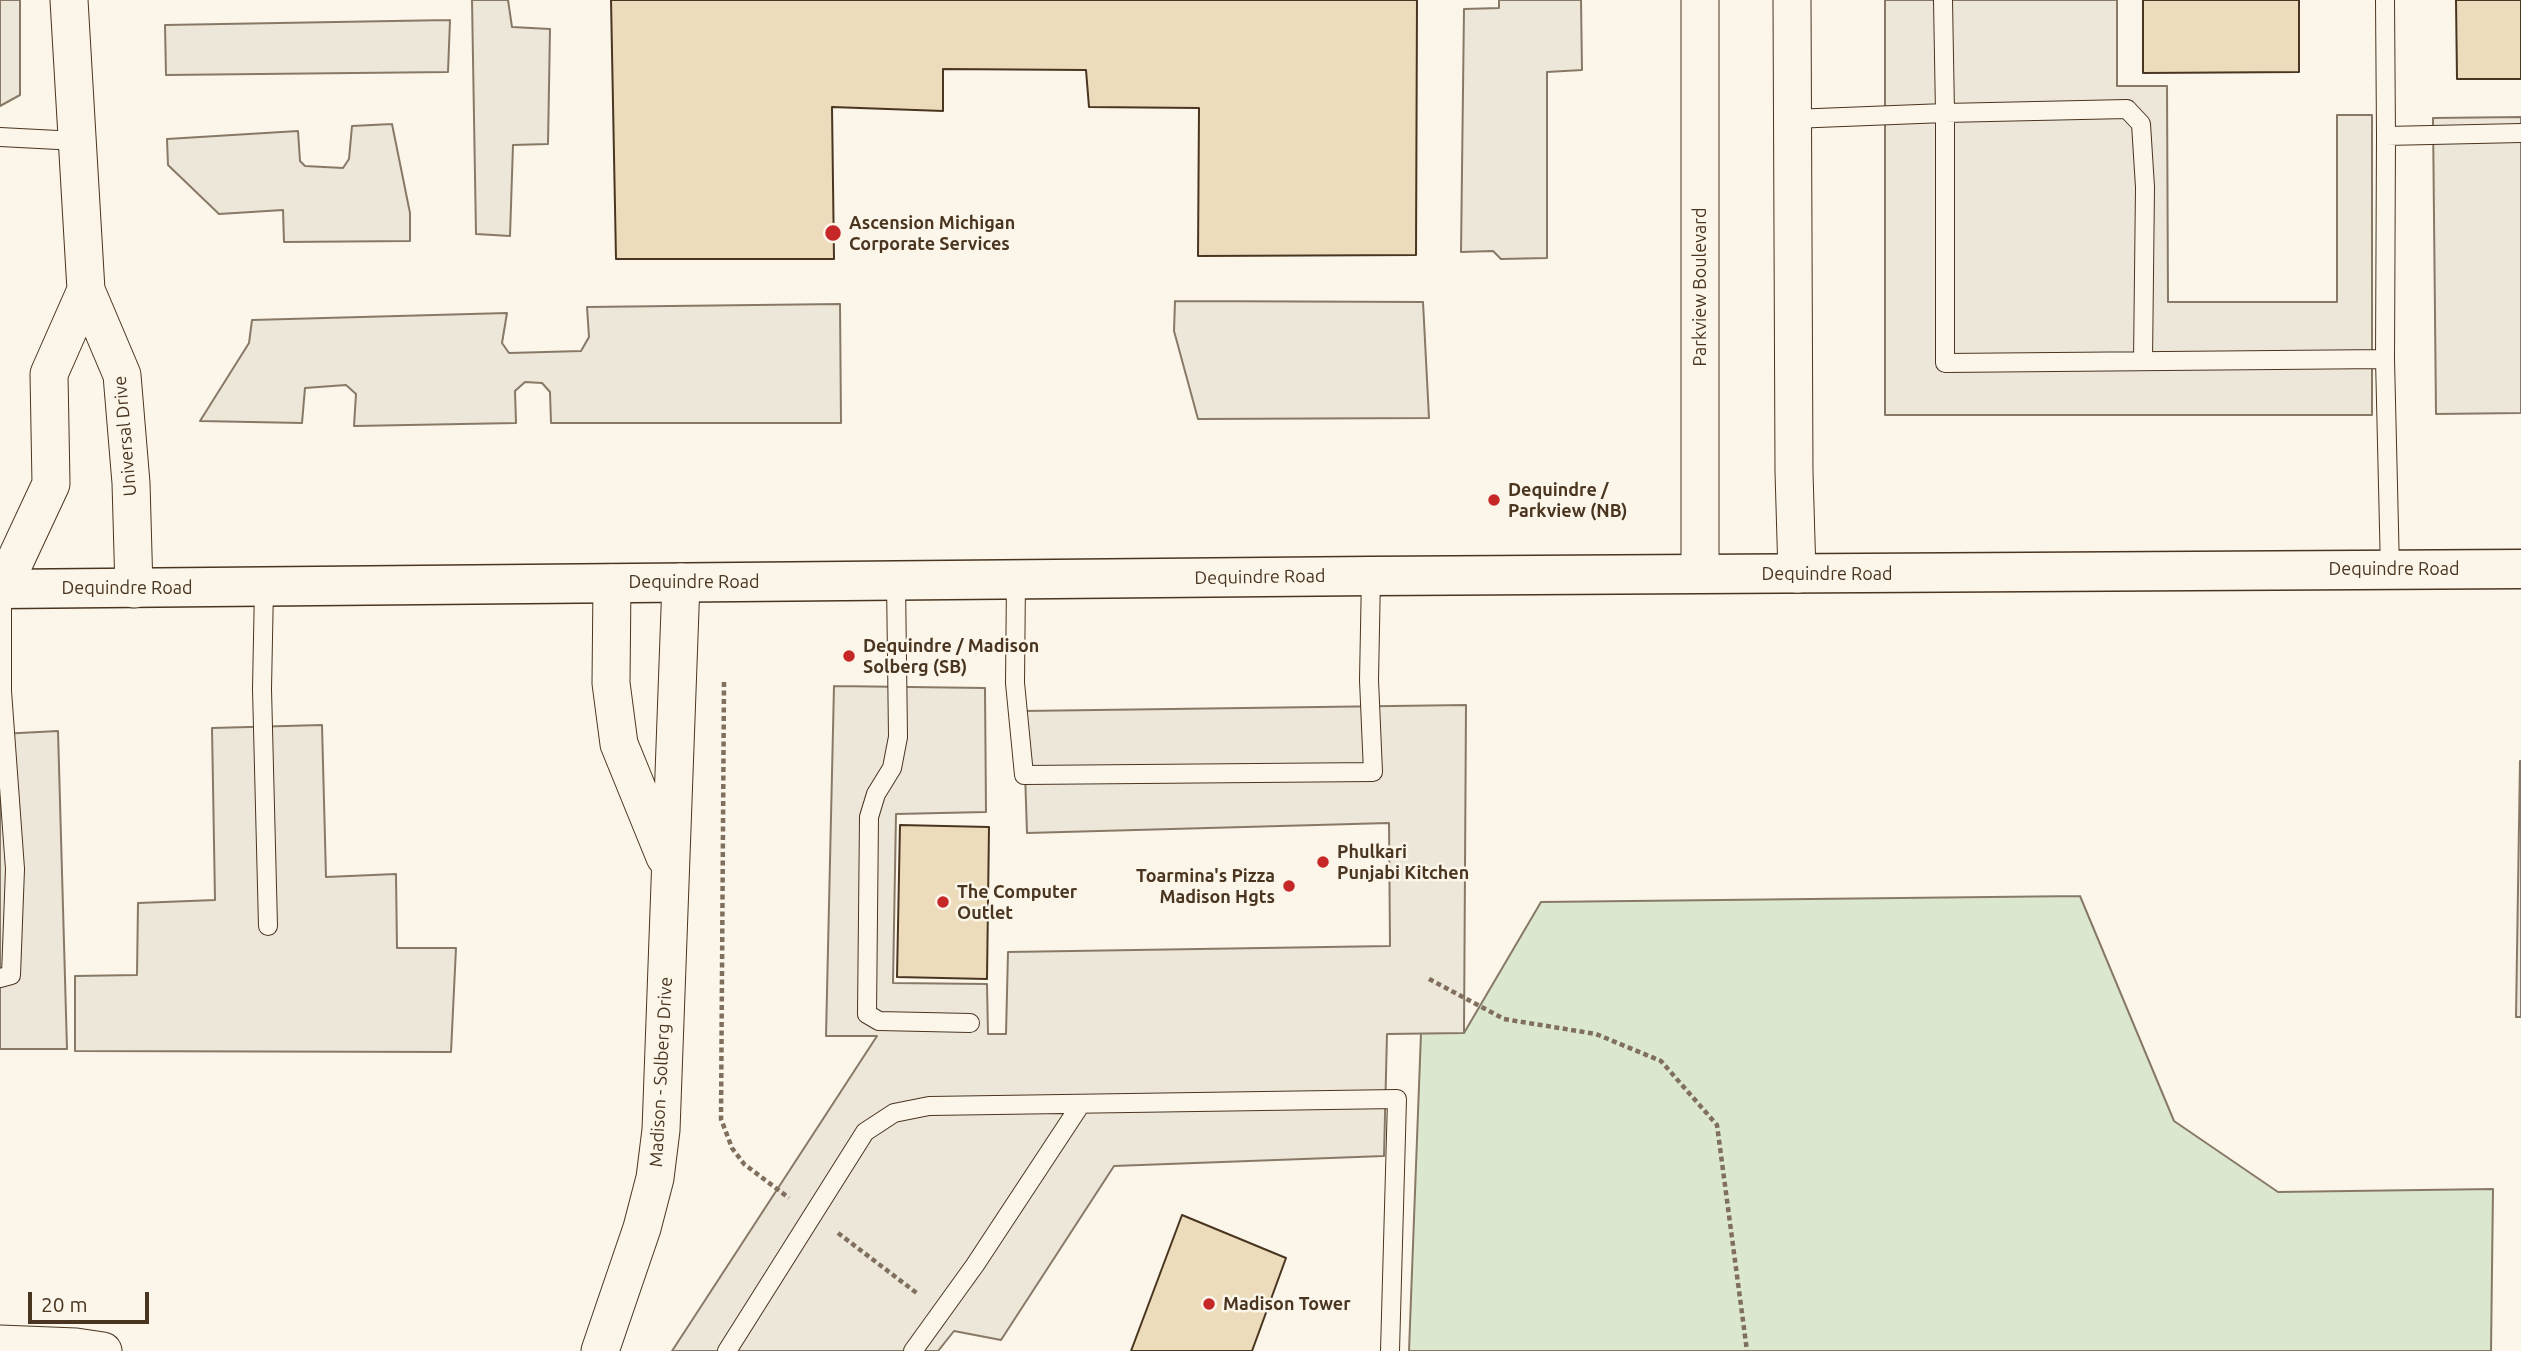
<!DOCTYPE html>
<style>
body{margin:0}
#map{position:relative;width:2521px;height:1351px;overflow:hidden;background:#fbf6e9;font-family:Ubuntu,sans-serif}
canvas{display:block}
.scale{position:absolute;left:28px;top:1292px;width:121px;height:32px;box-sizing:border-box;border:4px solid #4a3520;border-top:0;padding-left:9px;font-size:21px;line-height:24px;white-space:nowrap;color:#4a3520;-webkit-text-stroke:5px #fbf6e9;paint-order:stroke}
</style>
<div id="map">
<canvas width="2521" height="1351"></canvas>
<div class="scale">20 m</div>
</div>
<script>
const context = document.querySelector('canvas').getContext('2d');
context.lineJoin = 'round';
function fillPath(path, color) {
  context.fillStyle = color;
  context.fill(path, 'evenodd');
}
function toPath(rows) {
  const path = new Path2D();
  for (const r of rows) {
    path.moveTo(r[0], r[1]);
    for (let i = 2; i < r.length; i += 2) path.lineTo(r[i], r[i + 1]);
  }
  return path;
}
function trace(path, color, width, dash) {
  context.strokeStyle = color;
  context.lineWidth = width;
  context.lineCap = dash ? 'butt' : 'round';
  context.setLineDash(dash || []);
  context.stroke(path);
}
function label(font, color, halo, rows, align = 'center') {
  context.font = font + ' Ubuntu,sans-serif';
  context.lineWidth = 5;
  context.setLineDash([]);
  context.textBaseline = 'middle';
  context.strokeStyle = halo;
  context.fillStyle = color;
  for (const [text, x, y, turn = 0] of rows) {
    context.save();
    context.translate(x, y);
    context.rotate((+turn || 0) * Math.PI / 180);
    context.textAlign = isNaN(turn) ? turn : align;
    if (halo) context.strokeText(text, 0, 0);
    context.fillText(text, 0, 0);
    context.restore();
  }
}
const green = toPath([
 [2080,896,2174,1121,2278,1192,2493,1189,2491,1351,1409,1351,1421,1033,1464,1033,1541,902,2080,896]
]);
const parking = toPath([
 [0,0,20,0,20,95,0,106,0,0],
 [472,0,508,0,512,27,550,29,548,144,513,145,510,236,476,234,472,0],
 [1499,0,1581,0,1582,70,1547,72,1547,258,1501,259,1493,251,1461,252,1464,9,1499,8,1499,0],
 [1885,0,2117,0,2117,86,2167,86,2168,302,2337,302,2337,115,2372,115,2372,415,1885,415,1885,0],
 [450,20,448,72,166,75,165,25,450,20],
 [2521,117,2521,413,2436,414,2433,118,2521,117],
 [392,124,410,213,410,241,284,242,283,210,219,214,168,165,167,139,298,131,300,161,305,166,343,168,349,159,352,126,392,124],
 [1175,301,1423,302,1429,418,1198,419,1174,331,1175,301],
 [840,304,841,423,551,423,550,392,542,383,525,382,515,391,516,423,354,426,356,394,346,385,305,388,302,423,200,421,249,343,252,320,507,313,502,343,509,353,581,351,589,337,587,307,840,304],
 [834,686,985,688,986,812,896,814,893,983,987,984,988,1034,1006,1034,1008,952,1390,946,1389,823,1027,833,1023,711,1466,705,1464,1033,1387,1034,1384,1156,1114,1166,1001,1340,954,1331,938,1351,672,1351,877,1036,826,1036,834,686],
 [322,725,326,877,396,874,397,948,456,948,451,1052,75,1051,75,976,137,975,138,903,215,900,212,728,322,725],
 [58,731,67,1049,0,1049,0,734,58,731],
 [2520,761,2521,761,2521,1017,2516,1017,2520,761]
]);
const building = toPath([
 [611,0,1417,0,1416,255,1198,256,1199,108,1089,107,1086,70,943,69,943,111,832,107,834,259,616,259,611,0],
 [2143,0,2299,0,2299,72,2143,73,2143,0],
 [2456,0,2521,0,2521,79,2457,79,2456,0],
 [900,825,989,827,987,979,897,977,900,825],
 [1182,1215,1286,1258,1252,1351,1131,1351,1182,1215]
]);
const path = toPath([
 [724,682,721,1119,732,1148,744,1164,789,1198],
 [1429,979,1504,1019,1596,1034,1661,1061,1717,1125,1747,1351],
 [838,1233,918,1294]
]);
const lane = toPath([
 [2385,0,2386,136],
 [1792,119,1945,113,1943,0],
 [0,137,77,141],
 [2385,359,2390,570],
 [2143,361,2145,187,2141,124,2127,109,1945,113,1945,363,2385,359,2386,136,2521,133],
 [1016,579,1015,683,1024,775,1373,772,1369,680,1371,576],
 [896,581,898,737,892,768,876,794,869,817,867,1014,879,1021,970,1023],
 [264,587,262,689,268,926],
 [0,978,11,975,15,869,2,691,2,589],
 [727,1351,865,1132,894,1113,929,1106,1397,1099,1390,1351],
 [913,1351,975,1265,1081,1104]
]);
const street = toPath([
 [69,0,86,290],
 [1700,0,1700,574],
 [1792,0,1794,472,1797,574],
 [612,583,611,683,619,744,665,857],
 [2,589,51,484,49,374,86,290,122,375,131,483,134,589],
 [0,1344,76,1347,103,1351],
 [600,1351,642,1228,655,1178,661,1130,681,582]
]);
const secondary = toPath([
 [0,589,1371,576,2521,569]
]);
const markers = [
 [833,233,9,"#c62828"],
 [1494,500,7,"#c62828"],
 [849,656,7,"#c62828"],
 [1323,862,7,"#c62828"],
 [1289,886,7,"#c62828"],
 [943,902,7,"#c62828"],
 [1209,1304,7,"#c62828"]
];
const poiNames = [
 ["Ascension Michigan",849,223],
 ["Corporate Services",849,244],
 ["Dequindre /",1508,490],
 ["Parkview (NB)",1508,511],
 ["Dequindre / Madison",863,646],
 ["Solberg (SB)",863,667],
 ["Phulkari",1337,852],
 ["Punjabi Kitchen",1337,873],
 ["Toarmina's Pizza",1275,876,"right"],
 ["Madison Hgts",1275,897,"right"],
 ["The Computer",957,892],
 ["Outlet",957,913],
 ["Madison Tower",1223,1304]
];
const streetNames = [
 ["Parkview Boulevard",1700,287,-90],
 ["Universal Drive",125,436,-95],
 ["Dequindre Road",2394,569],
 ["Dequindre Road",1827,574],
 ["Dequindre Road",1260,577,-1],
 ["Dequindre Road",694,582],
 ["Dequindre Road",127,588],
 ["Madison - Solberg Drive",661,1072,-87]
];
fillPath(green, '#dce7d0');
trace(green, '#887966', 2);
fillPath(parking, '#ede7d9');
trace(parking, '#887966', 2);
fillPath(building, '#ecdcbc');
trace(building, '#4a3520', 2);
trace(lane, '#4a3520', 20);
trace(street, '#4a3520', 39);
trace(secondary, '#4a3520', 41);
trace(path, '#7f6f5c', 4.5, [5, 3.5]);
trace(lane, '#fbf6e9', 18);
trace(street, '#fbf6e9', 37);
trace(secondary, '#fbf6e9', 38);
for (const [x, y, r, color] of markers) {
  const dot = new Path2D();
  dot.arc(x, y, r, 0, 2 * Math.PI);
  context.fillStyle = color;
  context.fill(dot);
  trace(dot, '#fbf6e9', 2.5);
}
label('bold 18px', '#4a3520', '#fbf6e9', poiNames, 'left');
label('18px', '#4a3520', '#fbf6e9', streetNames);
</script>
